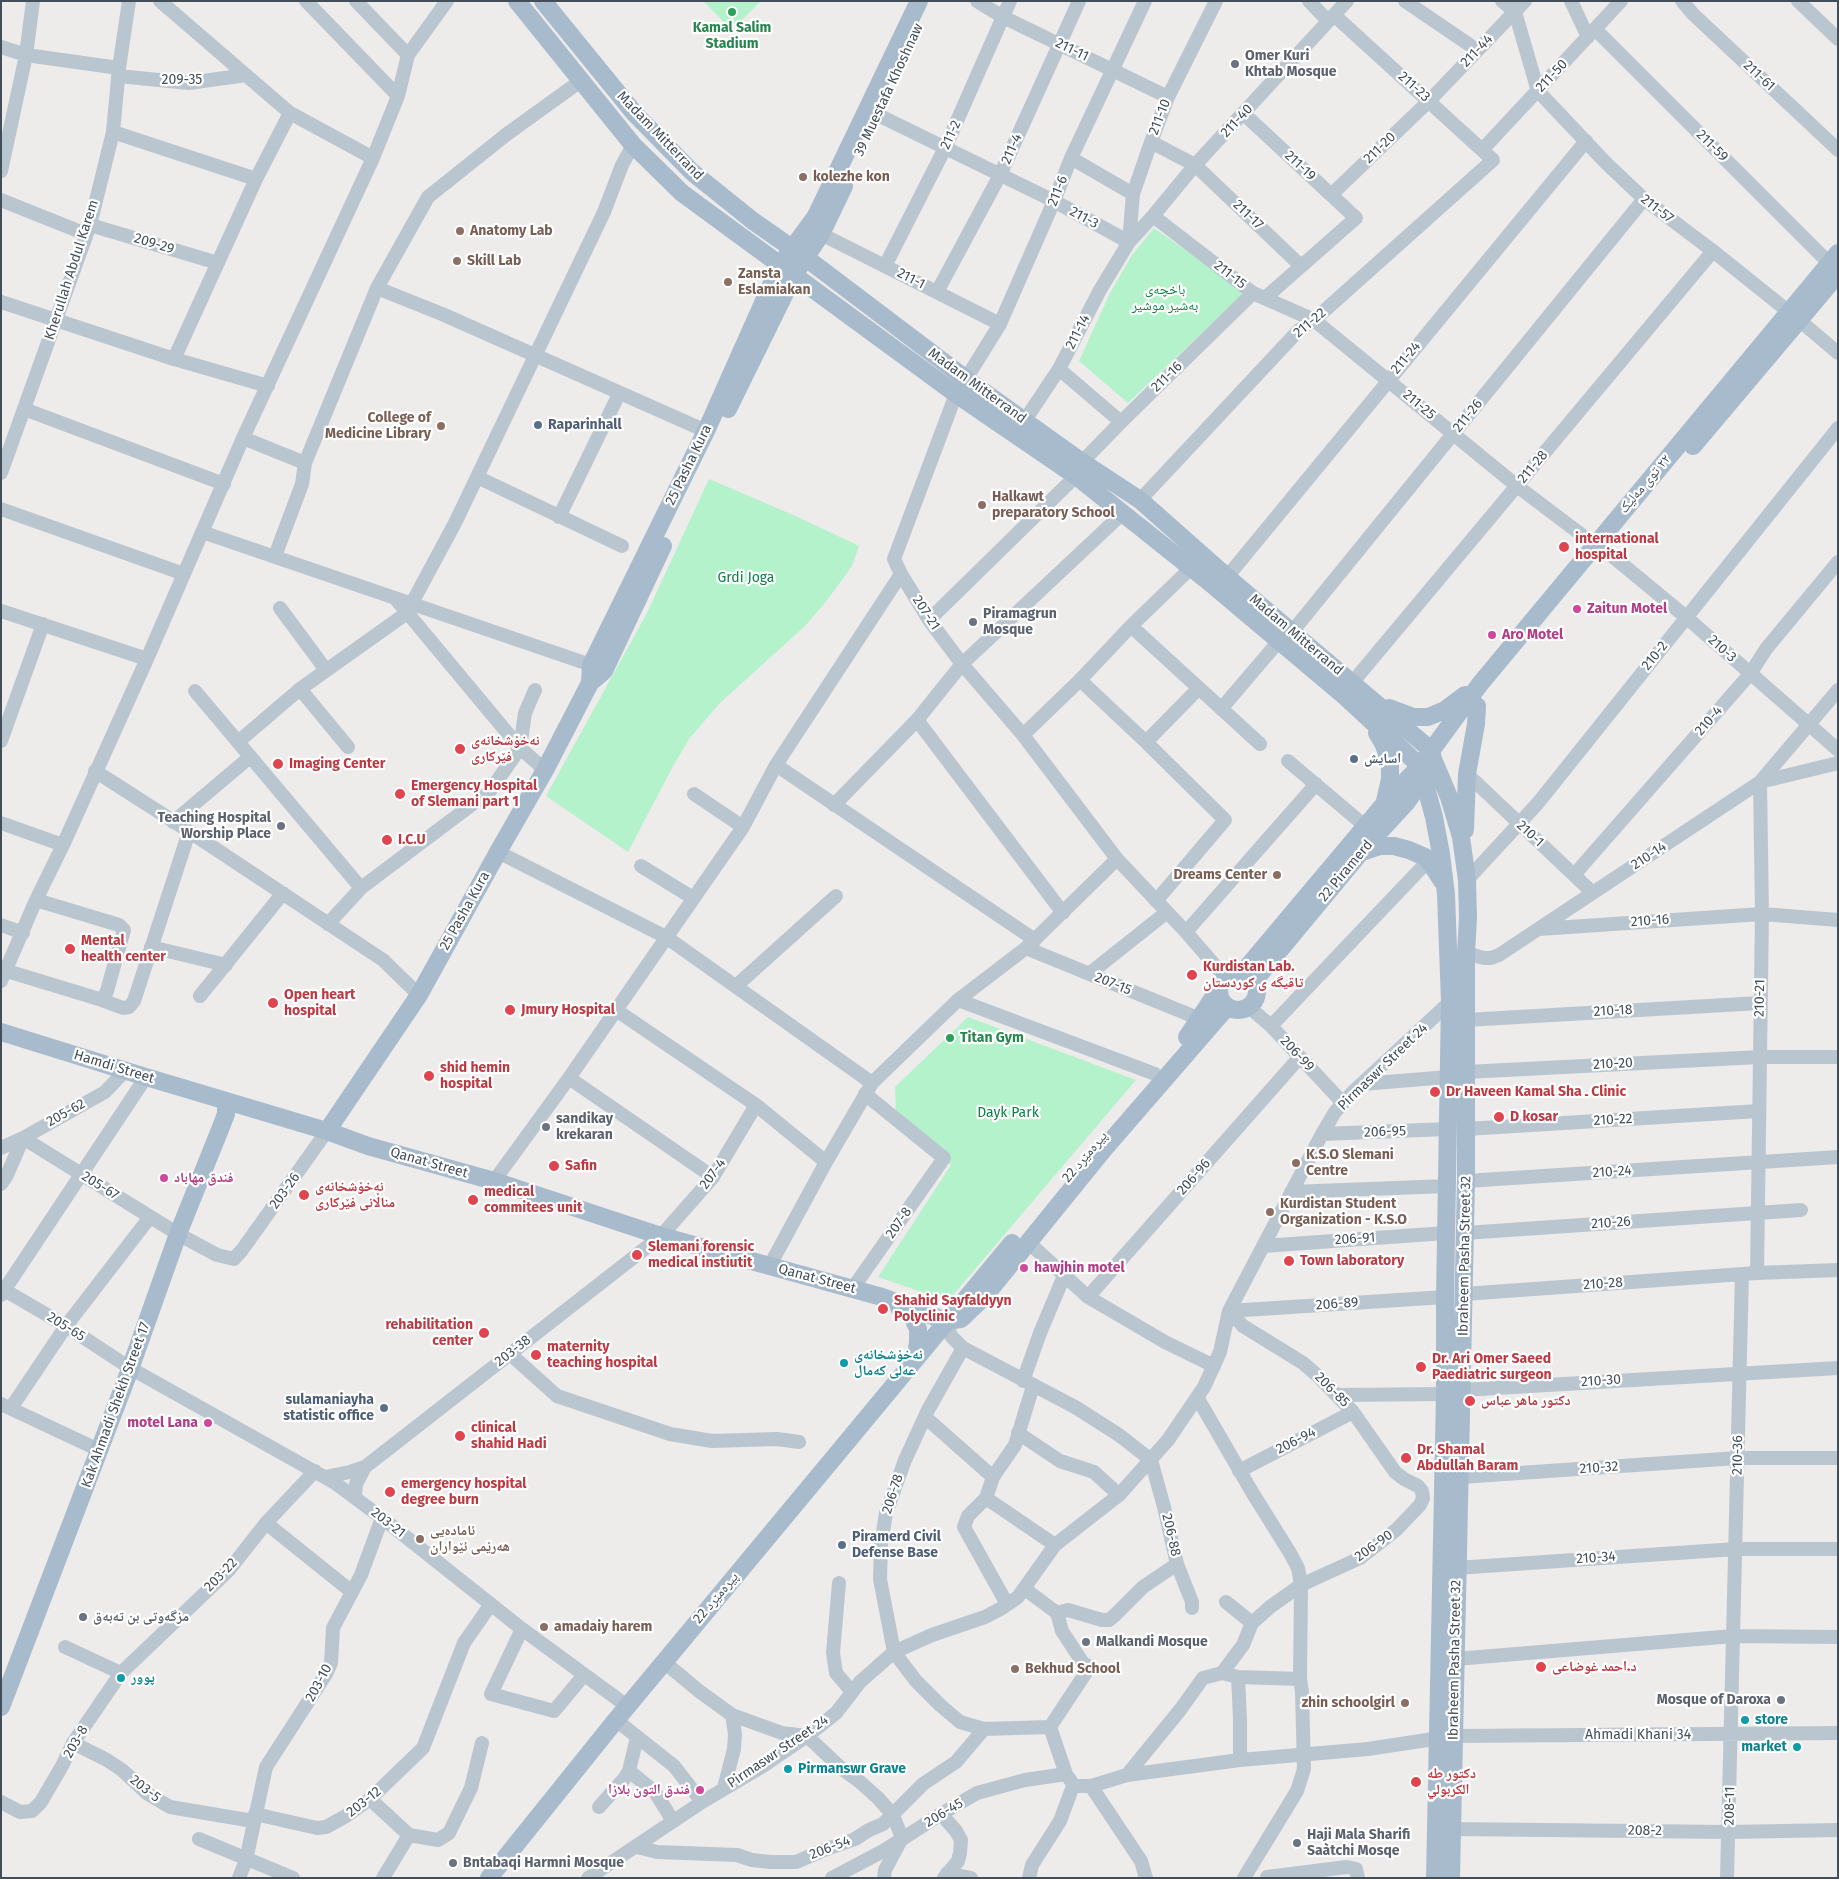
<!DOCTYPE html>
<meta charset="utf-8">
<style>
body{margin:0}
#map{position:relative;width:1839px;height:1879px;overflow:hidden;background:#eeebeb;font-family:"Fira Sans",sans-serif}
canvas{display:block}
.frame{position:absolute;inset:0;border:2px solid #424f5a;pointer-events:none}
</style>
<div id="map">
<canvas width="1839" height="1879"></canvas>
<div class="frame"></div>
</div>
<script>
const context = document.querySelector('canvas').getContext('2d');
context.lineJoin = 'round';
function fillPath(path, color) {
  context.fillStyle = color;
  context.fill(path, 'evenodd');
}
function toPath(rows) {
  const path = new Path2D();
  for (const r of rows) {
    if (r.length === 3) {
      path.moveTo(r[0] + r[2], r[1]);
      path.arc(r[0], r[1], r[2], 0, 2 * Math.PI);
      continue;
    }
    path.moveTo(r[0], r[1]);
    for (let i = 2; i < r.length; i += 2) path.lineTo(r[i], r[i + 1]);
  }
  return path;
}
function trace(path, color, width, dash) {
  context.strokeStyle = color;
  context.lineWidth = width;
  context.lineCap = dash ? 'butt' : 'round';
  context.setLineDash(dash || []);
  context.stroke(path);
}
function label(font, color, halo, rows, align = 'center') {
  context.font = font + ' "Fira Sans","Noto Naskh Arabic",sans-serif';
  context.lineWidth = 4.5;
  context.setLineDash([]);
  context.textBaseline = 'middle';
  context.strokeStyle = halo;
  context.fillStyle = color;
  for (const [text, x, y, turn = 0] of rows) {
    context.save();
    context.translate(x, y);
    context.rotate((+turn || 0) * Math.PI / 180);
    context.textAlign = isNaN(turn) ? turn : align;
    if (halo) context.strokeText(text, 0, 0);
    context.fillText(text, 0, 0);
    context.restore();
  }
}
const green = toPath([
 [703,1,761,1,732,30],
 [1154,228,1245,292,1128,403,1079,361,1110,293,1132,255],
 [709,479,800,518,859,546,852,566,828,599,806,625,719,704,689,739,672,768,628,852,546,796,647,613],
 [968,1017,1136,1080,948,1301,878,1277,951,1165,896,1113,895,1087]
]);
const minor = toPath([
 [160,1,290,113,373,158],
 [306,1,398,96],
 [356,1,408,55],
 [977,1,1003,17,1168,97],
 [1309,1,1328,21],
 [1405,1,1477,50],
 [1502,1,1515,12,1538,91,1606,163,1644,199,1713,251,1789,312],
 [1571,1,1588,37],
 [1682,1,1693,14,1838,150],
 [1798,1,1838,39],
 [1595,29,1829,263],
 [1,47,26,55,119,68],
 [118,76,189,83,246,75],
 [1244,114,1356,218,1265,298],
 [878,115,1054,201,1129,242],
 [113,132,256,179],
 [1151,142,1195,165,1301,266],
 [1482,150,1621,1],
 [1071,158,1133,194],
 [1,171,26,55,33,1],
 [1331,195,1429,101,1525,1],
 [1,200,86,234],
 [1153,216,1253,293,1314,320,1517,486,1595,545],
 [90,225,218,263],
 [821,234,1000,324],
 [1129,242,1133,194,1151,142,1168,97,1216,1],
 [885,266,945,148,1010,1],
 [377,288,442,314,706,431],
 [937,292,1000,175,1079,1],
 [1,302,174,359,268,386],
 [1799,320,1838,353],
 [174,359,256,179,290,113],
 [1059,369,1121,422],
 [966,379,1000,324,1054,201,1071,158,1145,1],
 [956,394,894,559,901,574,929,620,962,664,1023,735,1117,859,1186,932,1225,977],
 [24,409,224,484],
 [1025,420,1059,369,1100,290,1129,242,1153,216,1195,165,1347,1],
 [243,438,305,463],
 [1082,462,1121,422,1253,293],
 [1,473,90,225,113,132,119,68,129,1],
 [477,477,622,546],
 [1140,500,1299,330,1314,320,1493,160,1334,15],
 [1,509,184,574],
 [559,517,619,394],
 [202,532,591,665],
 [1605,550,1686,617,1838,750],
 [275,556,302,484,305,463,377,288,428,197,507,134,582,80],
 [1227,577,1586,141],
 [395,598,520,748,545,770],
 [412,603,455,523,604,212,622,165,633,145],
 [280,608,326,670],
 [1,611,147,659],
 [929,620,1076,476],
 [1131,626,1191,568],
 [1292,632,1644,199],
 [1080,680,1146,742,1225,820,1156,901],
 [1352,683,1713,251],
 [300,689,348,747],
 [195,691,361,888],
 [1221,709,1279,641],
 [917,720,1063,913],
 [1023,735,1080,680,1131,626,1260,744],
 [1,741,43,624],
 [238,742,300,689,407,613],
 [1146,742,1199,688],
 [1288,761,1365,826],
 [776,765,1035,940],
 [95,771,184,828,383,960,419,995],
 [1467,774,1593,893],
 [694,794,743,827],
 [834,805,917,720,962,664,1123,513],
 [173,822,250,757],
 [1,823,63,845],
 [498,852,666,937,872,1083],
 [641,866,693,898],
 [1574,875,1750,674,1766,649,1838,562],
 [1467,880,1538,803,1838,428],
 [328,924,361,888,490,791,520,748,525,713,535,690],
 [1,925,23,933],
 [1539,929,1762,914,1838,920],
 [1186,932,1316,784],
 [151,947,226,965],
 [1026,948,1200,1019],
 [1466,953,1484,958,1491,958,1499,955,1760,782,1838,763],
 [7,971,99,999,104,997,107,991,124,930,119,925,36,900],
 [1089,974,1167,912],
 [1,981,36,900,63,845,147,659,243,438,373,158,398,96,408,55,447,1],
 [736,986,836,896],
 [200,996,283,893],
 [99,999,123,1008,129,1007,134,1001,189,832],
 [958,1000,1155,1074],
 [1249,1007,1271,1026,1343,1103],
 [616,1010,756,1105,826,1162],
 [1466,1020,1760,1003],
 [1271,1026,1428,861],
 [1466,1072,1760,1057,1838,1057],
 [569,1078,713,1177],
 [1362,1084,1448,1077],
 [1466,1129,1759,1111],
 [1322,1134,1448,1129],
 [1,1148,23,1138,105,1092,125,1071],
 [494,1181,569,1078,743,827,776,765,901,574],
 [1466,1181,1838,1157],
 [1,1184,7,1175,23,1138,178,1234,217,1255,234,1259,242,1250,327,1131],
 [1291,1192,1448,1186],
 [1465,1233,1801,1210],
 [1028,1242,1088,1297,1165,1342,1214,1366],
 [1263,1246,1446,1233],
 [769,1267,826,1162,872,1083,958,1000,1026,948,1117,859],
 [1757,1273,1762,914,1760,782,1838,690],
 [1,1288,66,1326,130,1368,335,1483,382,1518,522,1629,627,1706],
 [853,1288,944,1158,865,1094],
 [1464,1294,1757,1273,1838,1270],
 [1,1295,146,1077],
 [1088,1297,1299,1058],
 [1229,1311,1445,1297],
 [946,1321,951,1336,963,1348,1075,1407,1119,1435,1151,1460,1164,1507,1177,1564,1192,1602,1192,1608],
 [963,1348,928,1410,905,1460,886,1513,881,1545,880,1579,894,1652,916,1681,940,1705,960,1722,984,1729,1050,1727],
 [509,1353,557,1396,670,1434,712,1441,777,1439,799,1442],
 [1023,1381,1040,1333,1064,1276],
 [1462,1390,1838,1368],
 [1338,1395,1445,1394],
 [1197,1397,1252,1492,1290,1553,1298,1568,1301,1585,1300,1679,1302,1692,1304,1769,1297,1791,1244,1878],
 [1,1404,99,1450],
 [11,1408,66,1326,150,1217],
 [925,1417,993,1477],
 [1018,1433,1060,1461,1094,1472,1119,1495],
 [1239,1471,1353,1412],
 [325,1477,350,1472,365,1467],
 [1461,1477,1738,1458,1838,1458],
 [355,1497,356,1484,365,1467,661,1236,713,1177,756,1105],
 [986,1498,1055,1545],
 [266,1523,352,1592],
 [1456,1568,1736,1549,1838,1549],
 [839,1583,833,1653,836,1673,852,1692],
 [1025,1589,1057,1613],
 [1226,1602,1252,1623],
 [1007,1604,964,1527,968,1516,986,1498,993,1477,1015,1445,1033,1386],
 [522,1629,491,1694,554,1711,584,1675],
 [65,1647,121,1673],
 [1455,1659,1734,1636,1838,1637],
 [664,1662,699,1691,732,1715,782,1733,807,1736,841,1768,859,1781,878,1798,893,1815,902,1838,885,1870,884,1878],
 [1222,1673,1243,1645,1252,1623,1270,1607,1301,1585,1360,1558,1396,1530,1420,1505,1423,1498,1422,1491,1418,1486,1404,1479,1395,1472,1353,1412,1319,1377,1303,1363,1243,1326,1229,1311],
 [1238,1677,1240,1719,1240,1760],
 [616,1720,674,1766,702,1802],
 [1050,1727,1085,1674,1088,1666,1083,1663,1062,1631,1057,1613,1068,1610,1102,1620,1109,1620,1115,1615,1143,1587,1177,1564],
 [1050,1727,1066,1774,1071,1781],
 [73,1743,107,1760,122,1770,148,1794,170,1807,253,1821],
 [629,1771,655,1792,673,1821],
 [1127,1775,1180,1710,1203,1678,1222,1673,1238,1677,1300,1679],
 [1073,1786,1091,1786,1127,1775,1240,1760,1368,1749,1453,1736,1838,1733],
 [1091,1786,1141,1861,1146,1878],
 [724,1788,734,1749,735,1734,732,1715],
 [370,1799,409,1835,438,1840,449,1833,471,1788,482,1743],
 [1,1802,20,1812,32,1811,41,1802,62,1766,73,1743,121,1673,229,1570,266,1523,315,1471],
 [599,1807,624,1779,629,1771,637,1737],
 [255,1814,317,1828,326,1827,346,1816,370,1799,423,1748,464,1643,491,1604],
 [941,1814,956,1831,961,1840,960,1853,958,1861,944,1878],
 [1452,1829,1729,1832,1838,1830],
 [199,1839,293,1878],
 [637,1847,657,1852,737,1855,752,1860,770,1862,796,1862,824,1850,855,1839,869,1830,883,1824,923,1784,956,1762,984,1729],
 [947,1873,971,1878],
 [1267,1877,1347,1867,1356,1869,1358,1878],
 [239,1878,246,1860,266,1767,326,1674,331,1663,333,1628,361,1575,382,1518],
 [383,1878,409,1835],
 [588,1878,702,1802,763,1766,807,1736,836,1713,860,1682,894,1652,932,1635,985,1617,1002,1608,1018,1597,1055,1545,1119,1495,1168,1440,1204,1387,1220,1352,1229,1311,1322,1134,1335,1112,1352,1093,1450,1002],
 [832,1878,885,1850,941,1814,977,1793,1025,1780,1066,1774],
 [1029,1878,1032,1865,1060,1821,1073,1786],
 [1727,1878,1742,1274]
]);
const major = toPath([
 [517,1,633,145,682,193,956,394,1076,476,1214,586,1341,693,1420,766,1434,817,1441,854,1446,894,1450,1002,1445,1297,1445,1394,1435,1878],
 [543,1,635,114,692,172,753,221,806,258,966,379,1082,462,1140,500,1227,577,1431,750,1433,759,1449,797,1461,837,1467,880,1468,918,1466,953,1466,1181,1451,1878],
 [728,409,794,275,821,234,844,186],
 [1693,446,1838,274],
 [590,683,604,671,663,546],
 [1389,708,1413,717,1428,717,1445,710,1465,695],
 [1377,733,1383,743,1390,762,1390,779,1385,801],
 [1465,830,1467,774,1476,724,1477,706],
 [1362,852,1380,846,1394,846,1409,850,1425,857,1433,867,1442,881],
 [1238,991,19],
 [1243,972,1385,803,1420,766,1480,684,1838,253],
 [1257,982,1259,975,1361,852,1407,802,1426,774],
 [1,1032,146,1077,327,1131,368,1146,494,1181,661,1236,882,1297,946,1321,961,1319,984,1297,1104,1149,1227,1007],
 [1187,1037,1219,989],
 [327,1131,419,995,498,852,545,770,590,683,591,665,706,431,780,265,816,216,919,1],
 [899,1308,912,1316,918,1329,918,1343,915,1359],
 [1,1707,129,1372,178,1234,221,1127,226,1114,226,1101],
 [489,1878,616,1720,1012,1243]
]);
const markers = [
 [732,12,5,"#2e9e5b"],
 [1235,64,5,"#6b7280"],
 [803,177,5,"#8d6e63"],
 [460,231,5,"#8d6e63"],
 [457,261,5,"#8d6e63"],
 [728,282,5,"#8d6e63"],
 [538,425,5,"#5c6f8a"],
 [441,426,5,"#8d6e63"],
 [982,505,5,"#8d6e63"],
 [1564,547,6,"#e0444e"],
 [1577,609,5,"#d1479c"],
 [973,622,5,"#6b7280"],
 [1492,635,5,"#d1479c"],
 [460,749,6,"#e0444e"],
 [1354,759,5,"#5c6f8a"],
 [278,764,6,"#e0444e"],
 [400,794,6,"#e0444e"],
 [281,826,5,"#6b7280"],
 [387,840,6,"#e0444e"],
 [1277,875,5,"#8d6e63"],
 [70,949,6,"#e0444e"],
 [1192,975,6,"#e0444e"],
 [273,1003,6,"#e0444e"],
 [510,1010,6,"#e0444e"],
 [950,1038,5,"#2e9e5b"],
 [429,1076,6,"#e0444e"],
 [1435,1092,6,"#e0444e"],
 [1499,1117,6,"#e0444e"],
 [546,1127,5,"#6b7280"],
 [1296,1163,5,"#8d6e63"],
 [554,1166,6,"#e0444e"],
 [164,1178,5,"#d1479c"],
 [304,1195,6,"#e0444e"],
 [473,1200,6,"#e0444e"],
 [1270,1212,5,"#8d6e63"],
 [637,1255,6,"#e0444e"],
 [1289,1261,6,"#e0444e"],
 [1024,1268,5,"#d1479c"],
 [883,1309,6,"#e0444e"],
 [484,1333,6,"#e0444e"],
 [536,1355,6,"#e0444e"],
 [844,1363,5,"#0f9aa8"],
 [1421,1367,6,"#e0444e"],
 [1470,1401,6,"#e0444e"],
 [384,1408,5,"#5c6f8a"],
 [208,1423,5,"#d1479c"],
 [460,1436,6,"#e0444e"],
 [1406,1458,6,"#e0444e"],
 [390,1492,6,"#e0444e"],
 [420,1539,5,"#8d6e63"],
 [842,1545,5,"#5c6f8a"],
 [83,1617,5,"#6b7280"],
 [544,1627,5,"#8d6e63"],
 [1086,1642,5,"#6b7280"],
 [1541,1667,6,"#e0444e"],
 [1015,1669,5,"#8d6e63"],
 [121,1678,5,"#0f9aa8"],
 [1781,1700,5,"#6b7280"],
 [1405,1703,5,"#8d6e63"],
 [1745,1720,5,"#0f9aa8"],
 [1797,1747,5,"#0f9aa8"],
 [788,1769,5,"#0f9aa8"],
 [1416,1782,6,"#e0444e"],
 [700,1790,5,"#d1479c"],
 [1297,1843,5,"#6b7280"],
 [453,1863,5,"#6b7280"]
];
const leisureNames = [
 ["Kamal Salim",732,28],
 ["Stadium",732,44],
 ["Titan Gym",960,1038,"left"]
];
const streetNames = [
 ["211-11",1072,50,26],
 ["211-44",1477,51,-46],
 ["211-50",1552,76,-47],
 ["211-61",1759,76,43],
 ["209-35",182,80],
 ["211-23",1414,87,42],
 ["39 Muestafa Khoshnaw",889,90,-65],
 ["211-10",1160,117,-69],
 ["211-40",1237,121,-47],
 ["211-2",951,135,-65],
 ["Madam Mitterrand",660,136,46],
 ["211-59",1712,146,45],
 ["211-20",1380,148,-44],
 ["211-4",1012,149,-66],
 ["211-19",1300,166,43],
 ["211-6",1058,191,-68],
 ["211-57",1657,209,38],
 ["211-17",1248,215,44],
 ["211-3",1084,218,29],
 ["209-29",154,244,17],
 ["Kherullah Abdul Karem",72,270,-72],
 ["211-15",1230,275,38],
 ["211-1",911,279,27],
 ["211-22",1310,323,-40],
 ["211-14",1078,332,-63],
 ["211-24",1406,358,-50],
 ["211-16",1167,377,-44],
 ["Madam Mitterrand",977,386,36],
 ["211-25",1419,405,40],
 ["211-26",1468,416,-51],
 ["25 Pasha Kura",689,465,-64],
 ["211-28",1533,467,-50],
 ["٢٢ توی مەلیک",1645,484,-50],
 ["207-21",926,613,57],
 ["Madam Mitterrand",1296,635,40],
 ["210-3",1722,649,42],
 ["210-2",1655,656,-51],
 ["210-4",1709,721,-49],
 ["210-1",1530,834,43],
 ["210-14",1649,856,-33],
 ["22 Piramerd",1346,871,-50],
 ["25 Pasha Kura",465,911,-61],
 ["210-16",1650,921,-4],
 ["207-15",1113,984,22],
 ["210-21",1760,998,-89],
 ["210-18",1613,1011,-3],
 ["206-99",1297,1054,47],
 ["210-20",1613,1064,-3],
 ["Hamdi Street",114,1067,17],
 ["Pirmaswr Street 24",1383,1067,-44],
 ["205-62",66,1113,-29],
 ["210-22",1613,1120,-3],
 ["206-95",1385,1132,-2],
 ["22 پیرەمێرد",1085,1157,-50],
 ["Qanat Street",429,1163,16],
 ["210-24",1612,1172,-4],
 ["207-4",713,1174,-54],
 ["206-96",1194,1177,-49],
 ["205-67",100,1186,32],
 ["203-26",285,1191,-54],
 ["207-8",899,1223,-55],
 ["210-26",1611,1223,-4],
 ["206-91",1355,1239,-4],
 ["Ibraheem Pasha Street 32",1465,1256,-89],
 ["Qanat Street",817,1279,15],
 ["210-28",1603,1284,-4],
 ["206-89",1337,1304,-4],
 ["205-65",66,1327,32],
 ["203-38",513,1351,-38],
 ["210-30",1601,1381,-4],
 ["206-85",1332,1390,45],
 ["Kak Ahmadi Shekh Street 17",116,1405,-70],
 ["206-94",1296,1441,-27],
 ["210-36",1738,1455,-89],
 ["210-32",1599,1468,-4],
 ["206-78",893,1494,-72],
 ["203-21",388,1523,38],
 ["206-88",1171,1535,77],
 ["206-90",1374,1546,-36],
 ["210-34",1596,1558,-4],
 ["203-22",221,1575,-46],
 ["22 پیرەمێرد",716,1598,-50],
 ["Ibraheem Pasha Street 32",1455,1660,-89],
 ["203-10",319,1683,-62],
 ["Ahmadi Khani 34",1638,1735],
 ["203-8",76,1742,-60],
 ["Pirmaswr Street 24",778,1752,-34],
 ["203-5",145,1789,38],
 ["203-12",364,1802,-38],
 ["208-11",1730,1806,-89],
 ["206-45",944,1813,-31],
 ["208-2",1645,1831,1],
 ["206-54",830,1848,-21]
];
const worshipNames = [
 ["Omer Kuri",1245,56],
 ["Khtab Mosque",1245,72],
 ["Piramagrun",983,614],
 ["Mosque",983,630],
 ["Teaching Hospital",271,818,"right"],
 ["Worship Place",271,834,"right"],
 ["sandikay",556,1119],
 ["krekaran",556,1135],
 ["مزگەوتی بن تەبەق",93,1617],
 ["Malkandi Mosque",1096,1642],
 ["Mosque of Daroxa",1771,1700,"right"],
 ["Haji Mala Sharifi",1307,1835],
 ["Saàtchi Mosqe",1307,1851],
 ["Bntabaqi Harmni Mosque",463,1863]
];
const educationNames = [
 ["kolezhe kon",813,177],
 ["Anatomy Lab",470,231],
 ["Skill Lab",467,261],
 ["Zansta",738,274],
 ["Eslamiakan",738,290],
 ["College of",431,418,"right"],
 ["Medicine Library",431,434,"right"],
 ["Halkawt",992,497],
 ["preparatory School",992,513],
 ["Dreams Center",1267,875,"right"],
 ["K.S.O Slemani",1306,1155],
 ["Centre",1306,1171],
 ["Kurdistan Student",1280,1204],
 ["Organization - K.S.O",1280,1220],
 ["ئامادەیی",430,1531],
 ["ھەرێمی ئێواران",430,1547],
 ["amadaiy harem",554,1627],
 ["Bekhud School",1025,1669],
 ["zhin schoolgirl",1395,1703,"right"]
];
const parkNames = [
 ["باخچەی",1165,290],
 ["بەشیر موشیر",1165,306],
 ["Grdi Joga",746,578],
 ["Dayk Park",1008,1113]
];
const serviceNames = [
 ["Raparinhall",548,425],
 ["اسايش",1364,759],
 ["sulamaniayha",374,1400,"right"],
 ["statistic office",374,1416,"right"],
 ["Piramerd Civil",852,1537],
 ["Defense Base",852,1553]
];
const healthNames = [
 ["international",1575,539],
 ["hospital",1575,555],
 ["نەخۆشخانەی",471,741],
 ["فێرکاری",471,757],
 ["Imaging Center",289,764],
 ["Emergency Hospital",411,786],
 ["of Slemani part 1",411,802],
 ["I.C.U",398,840],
 ["Mental",81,941],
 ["health center",81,957],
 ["Kurdistan Lab.",1203,967],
 ["تاقيگه ى كوردستان",1203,983],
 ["Open heart",284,995],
 ["hospital",284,1011],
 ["Jmury Hospital",521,1010],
 ["shid hemin",440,1068],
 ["hospital",440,1084],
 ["Dr Haveen Kamal Sha ـ Clinic",1446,1092],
 ["D kosar",1510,1117],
 ["Safin",565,1166],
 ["نەخۆشخانەی",315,1187],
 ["مناڵانی فێركاری",315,1203],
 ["medical",484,1192],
 ["commitees unit",484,1208],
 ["Slemani forensic",648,1247],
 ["medical instiutit",648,1263],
 ["Town laboratory",1300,1261],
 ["Shahid Sayfaldyyn",894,1301],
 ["Polyclinic",894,1317],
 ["rehabilitation",473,1325,"right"],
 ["center",473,1341,"right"],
 ["maternity",547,1347],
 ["teaching hospital",547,1363],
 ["Dr. Ari Omer Saeed",1432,1359],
 ["Paediatric surgeon",1432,1375],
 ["دكتور ماهر عباس",1481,1401],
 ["clinical",471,1428],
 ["shahid Hadi",471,1444],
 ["Dr. Shamal",1417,1450],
 ["Abdullah Baram",1417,1466],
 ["emergency hospital",401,1484],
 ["degree burn",401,1500],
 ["د.احمد غوضاعی",1552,1667],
 ["دكتور طه",1427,1774],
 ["الكربولي",1427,1790]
];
const hotelNames = [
 ["Zaitun Motel",1587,609],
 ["Aro Motel",1502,635],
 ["فندق مهاباد",174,1178],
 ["hawjhin motel",1034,1268],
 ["motel Lana",198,1423,"right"],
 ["فندق التون بلازا",690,1790,"right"]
];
const cultureNames = [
 ["نەخۆشخانەی",854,1355],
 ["عەلی کەمال",854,1371],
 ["پوور",131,1678],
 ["store",1755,1720],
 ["market",1787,1747,"right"],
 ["Pirmanswr Grave",798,1769]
];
fillPath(green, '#b4f2cb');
trace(minor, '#bac6cf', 14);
trace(major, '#a8bbcd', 18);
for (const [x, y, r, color] of markers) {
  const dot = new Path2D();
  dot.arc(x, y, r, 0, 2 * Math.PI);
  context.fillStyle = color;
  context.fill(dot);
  trace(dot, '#fff', 2);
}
label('bold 14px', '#27864d', '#fff', leisureNames);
label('14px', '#424f5a', '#fff', streetNames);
label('bold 14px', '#5b616d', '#fff', worshipNames, 'left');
label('bold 14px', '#785e54', '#fff', educationNames, 'left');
label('14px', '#0f8046', '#fff', parkNames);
label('bold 14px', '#4e5e75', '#fff', serviceNames, 'left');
label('bold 14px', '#be3a42', '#fff', healthNames, 'left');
label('bold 14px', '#b23c85', '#fff', hotelNames, 'left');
label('bold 14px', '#0d838f', '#fff', cultureNames, 'left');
</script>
